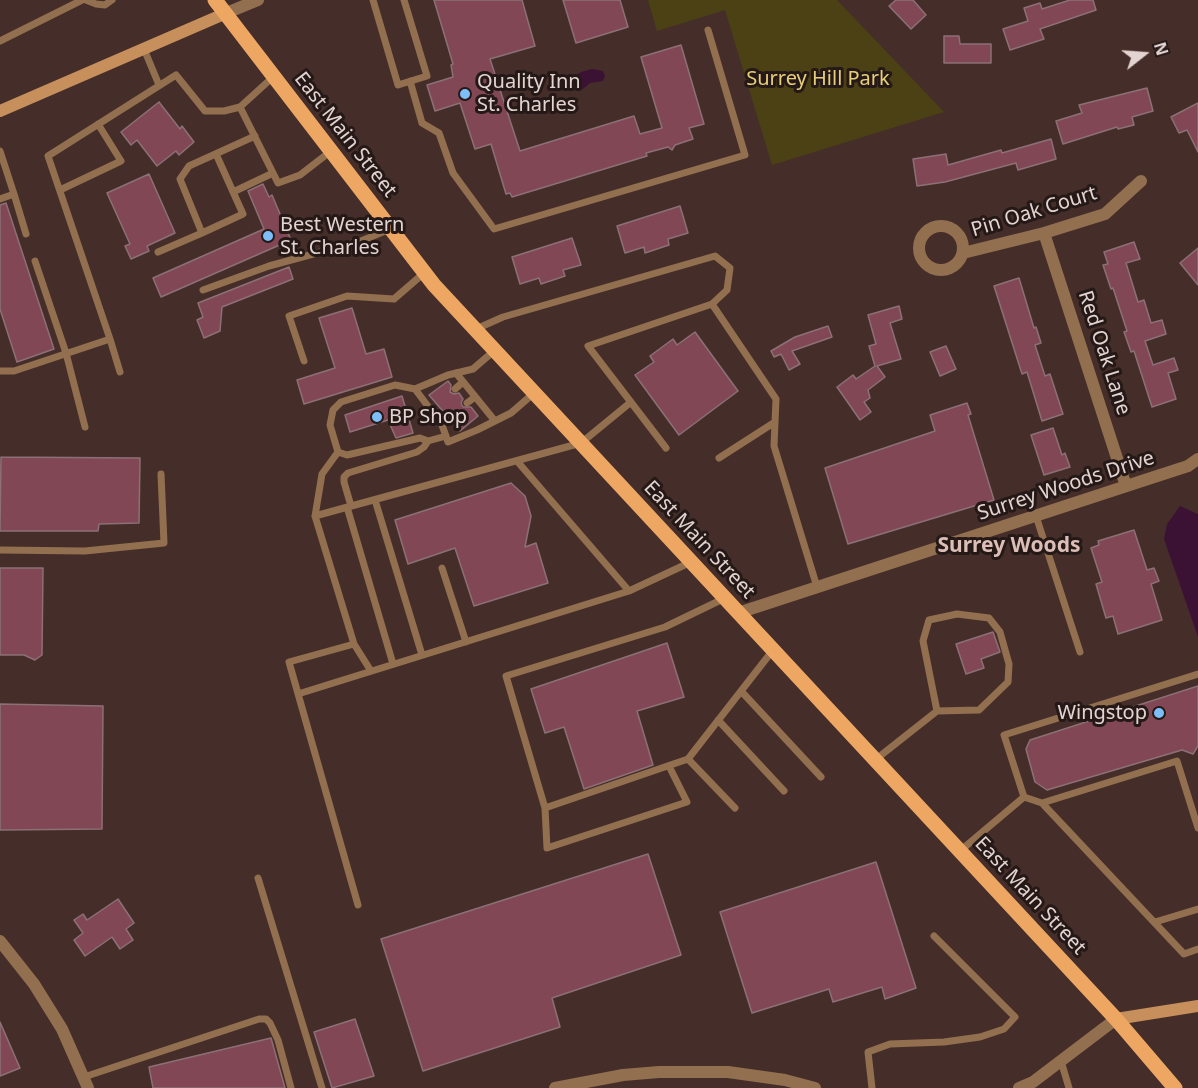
<!DOCTYPE html>
<style>
body{margin:0}
#map{position:relative;width:1198px;height:1088px;overflow:hidden;background:#452e29;font-family:"Noto Sans",sans-serif}
canvas{display:block}
.north{position:absolute;left:1114px;top:24px;width:60px;height:60px;-webkit-text-stroke:4px #241917;paint-order:stroke;rotate:73deg;font-size:16px;font-weight:700;line-height:24px;text-align:center;color:#e4d4d1}
.north::after{content:'';display:block;margin:auto;width:21px;height:27px;background:#e4d4d1;clip-path:polygon(50% 0,100% 100%,50% 72%,0 100%)}
</style>
<div id="map">
<canvas width="1198" height="1088"></canvas>
<div class="north">N</div>
</div>
<script>
const context = document.querySelector('canvas').getContext('2d');
context.lineJoin = 'round';
function fillPath(path, color) {
  context.fillStyle = color;
  context.fill(path, 'evenodd');
}
function toPath(rows) {
  const path = new Path2D();
  for (const r of rows) {
    if (r.length === 3) {
      path.moveTo(r[0] + r[2], r[1]);
      path.arc(r[0], r[1], r[2], 0, 2 * Math.PI);
      continue;
    }
    path.moveTo(r[0], r[1]);
    for (let i = 2; i < r.length; i += 2) path.lineTo(r[i], r[i + 1]);
  }
  return path;
}
function trace(path, color, width, dash) {
  context.strokeStyle = color;
  context.lineWidth = width;
  context.lineCap = dash ? 'butt' : 'round';
  context.setLineDash(dash || []);
  context.stroke(path);
}
function label(font, color, halo, rows, align = 'center') {
  context.font = font + ' "Noto Sans",sans-serif';
  context.lineWidth = 6;
  context.setLineDash([]);
  context.textBaseline = 'middle';
  context.strokeStyle = halo;
  context.fillStyle = color;
  for (const [text, x, y, turn = 0] of rows) {
    context.save();
    context.translate(x, y);
    context.rotate((+turn || 0) * Math.PI / 180);
    context.textAlign = isNaN(turn) ? turn : align;
    if (halo) context.strokeText(text, 0, 0);
    context.fillText(text, 0, 0);
    context.restore();
  }
}
const green = toPath([
 [648,0,837,0,944,112,772,165,725,10,657,31]
]);
const water = toPath([
 [592,69,603,71,605,76,603,81,590,83,583,89,575,88,572,82,575,76,581,72],
 [1180,506,1198,514,1198,637,1164,539,1167,524]
]);
const building = toPath([
 [434,0,522,0,535,46,490,59,520,151,634,116,640,134,662,128,641,57,681,45,704,124,689,128,693,139,675,145,672,150,668,147,646,153,647,156,512,197,510,193,506,194,491,144,475,149,460,103,435,111,427,85,453,77,451,65,453,64,434,0],
 [563,0,620,0,628,27,576,43,563,0],
 [896,0,913,0,926,15,911,29,889,6,896,0],
 [1070,0,1093,0,1096,10,1040,29,1044,39,1010,50,1003,29,1028,21,1024,8,1040,3,1042,9,1070,0],
 [944,36,959,36,960,44,991,44,991,63,944,63,944,36],
 [1147,88,1153,111,1132,117,1134,125,1118,129,1117,127,1063,144,1056,121,1082,113,1079,105,1147,88],
 [159,102,180,129,182,126,194,142,179,155,176,151,157,166,137,140,131,145,121,132,159,102],
 [1198,103,1198,152,1187,130,1179,133,1171,117,1198,103],
 [1051,139,1056,159,1018,170,1016,163,945,182,917,186,913,159,946,154,948,165,1001,150,1002,153,1051,139],
 [149,174,175,233,147,246,149,251,131,259,125,246,130,244,107,193,149,174],
 [263,184,269,197,272,195,291,240,161,297,153,278,264,229,248,191,263,184],
 [6,203,54,349,17,362,0,309,0,205,6,203],
 [680,206,688,233,668,239,669,245,645,253,644,247,625,253,617,226,680,206],
 [572,238,581,265,563,270,565,276,541,284,539,278,520,284,512,257,572,238],
 [1134,242,1140,259,1126,263,1138,302,1144,300,1151,323,1162,320,1166,334,1145,341,1153,365,1174,358,1178,370,1168,373,1176,399,1152,407,1134,351,1131,352,1124,332,1127,331,1113,288,1111,289,1103,265,1108,264,1104,252,1134,242],
 [1198,248,1198,285,1180,263,1198,248],
 [289,267,293,279,222,307,220,331,204,338,197,320,203,317,198,303,289,267],
 [1019,278,1034,328,1036,327,1041,343,1035,345,1045,376,1050,374,1063,414,1042,421,1027,372,1022,374,994,286,1019,278],
 [899,306,902,319,890,323,901,359,877,366,885,377,868,390,870,398,864,402,871,412,860,420,837,387,853,375,856,379,875,366,869,346,876,344,868,315,899,306],
 [352,308,366,354,384,349,392,377,304,404,297,380,335,368,319,318,352,308],
 [828,326,832,337,792,351,800,364,789,370,781,354,774,357,771,351,795,337,828,326],
 [695,332,738,391,679,435,635,375,654,362,650,356,673,339,677,345,695,332],
 [946,346,956,369,940,376,930,352,946,346],
 [448,381,451,385,450,392,454,394,459,393,463,399,461,403,463,407,471,407,478,416,460,431,429,395,448,381],
 [402,396,413,433,396,438,388,420,350,432,345,415,402,396],
 [967,403,971,414,968,415,994,500,848,544,825,468,935,431,930,415,967,403],
 [1053,428,1062,455,1065,453,1070,467,1044,475,1031,435,1053,428],
 [1,457,140,458,139,523,99,524,98,531,0,531,1,457],
 [511,483,525,496,531,516,525,547,536,543,548,583,474,606,455,548,408,564,395,520,511,483],
 [1134,530,1147,570,1154,568,1159,581,1151,584,1162,620,1118,634,1113,616,1106,618,1096,584,1102,582,1091,548,1099,545,1098,541,1134,530],
 [0,568,43,568,42,655,35,660,24,655,0,655,0,568],
 [993,632,1000,652,981,659,984,668,966,674,956,644,993,632],
 [667,643,684,697,637,711,653,765,584,789,564,727,545,733,531,689,667,643],
 [1198,686,1198,746,1193,754,1182,750,1047,790,1035,782,1026,749,1030,740,1198,686],
 [0,704,103,706,102,829,0,830,0,704],
 [648,854,681,955,552,998,560,1027,423,1071,381,939,648,854],
 [876,862,916,988,885,999,882,987,833,1002,829,989,752,1013,720,912,876,862],
 [118,899,134,923,126,929,133,940,120,949,112,937,85,956,74,940,83,933,74,920,83,914,87,920,118,899],
 [355,1019,374,1076,332,1088,314,1032,355,1019],
 [0,1022,20,1068,0,1076,0,1022],
 [271,1038,285,1088,153,1088,149,1067,271,1038]
]);
const lane = toPath([
 [86,0,96,4,105,5,112,0],
 [373,0,398,85,427,76,404,0],
 [0,41,82,0],
 [144,49,159,85],
 [410,81,422,123,439,133,453,173,494,229,745,155,708,30],
 [240,107,278,183,300,175,331,151],
 [0,151,14,194,0,199],
 [60,190,121,161,98,124],
 [233,192,273,173],
 [14,194,26,234],
 [202,233,243,214,216,154],
 [158,252,202,233,180,179,189,166,255,136],
 [35,261,66,353,85,427],
 [203,290,269,266,361,241,390,229],
 [476,329,503,317,715,256,730,268,727,290,712,304],
 [110,339,120,372],
 [495,350,473,369,448,375,415,389,442,425,448,442,477,430,511,413,534,393],
 [304,361,289,316,347,296,394,299,424,273],
 [0,371,14,371,110,339,48,156,176,75,205,111,224,111,240,107,273,77],
 [456,373,495,421],
 [415,389,395,385,341,402,333,410,330,425,338,452,347,455,420,438,428,441,446,436],
 [455,389,463,382],
 [467,403,475,397],
 [666,448,588,346,712,304,776,399,774,446,817,587],
 [719,458,775,422],
 [517,461,629,591,691,562],
 [375,500,422,655],
 [351,506,344,482,344,477,348,473,417,452,424,447,428,441],
 [347,507,393,664],
 [315,516,322,474,338,452],
 [1036,516,1080,652],
 [0,550,85,551,164,543,161,474],
 [442,568,466,642],
 [725,598,665,627,506,676,545,808,688,759,773,650],
 [354,644,371,671],
 [741,691,821,777],
 [298,694,629,591],
 [718,720,784,791],
 [688,759,735,808],
 [875,760,937,711,979,710,1008,682,1009,664,1000,632,989,618,957,614,929,620,923,641,937,711],
 [1024,797,1004,735,1198,674],
 [1042,803,1177,761,1198,828],
 [545,808,547,848,687,802,669,766],
 [960,851,1024,797,1042,803,1184,954,1198,949],
 [258,878,322,1088],
 [358,905,289,662,354,644,315,516,581,443,631,402],
 [1155,922,1198,909],
 [1061,1061,1069,1088],
 [84,1077,259,1019,266,1019,270,1023,278,1040,291,1088],
 [872,1088,868,1052,890,1044,944,1042,980,1037,1004,1029,1015,1017,934,936]
]);
const street = toPath([
 [224,14,258,0],
 [941,248,22],
 [1044,233,1126,486],
 [963,253,1044,233,1105,214,1141,181],
 [738,613,1148,479,1188,466,1198,459],
 [0,941,34,984,62,1029,88,1088],
 [555,1088,623,1075,659,1072,728,1072,785,1080,815,1088],
 [1019,1088,1033,1082,1116,1019]
]);
const secondary = toPath([
 [0,111,224,14],
 [1116,1019,1198,1006]
]);
const primary = toPath([
 [215,0,434,285,1116,1019,1175,1088]
]);
const markers = [
 [465,94,6,"#7dbef9"],
 [268,236,6,"#7dbef9"],
 [377,417,6,"#7dbef9"],
 [1159,713,6,"#7dbef9"]
];
const parkNames = [
 ["Surrey Hill Park",818,79]
];
const poiNames = [
 ["Quality Inn",477,82],
 ["St. Charles",477,105],
 ["Best Western",280,225],
 ["St. Charles",280,248],
 ["BP Shop",389,417],
 ["Wingstop",1147,713,"right"]
];
const streetNames = [
 ["East Main Street",345,135,52],
 ["Pin Oak Court",1034,212,-17],
 ["Red Oak Lane",1104,353,72],
 ["Surrey Woods Drive",1066,486,-18],
 ["East Main Street",699,540,47],
 ["East Main Street",1030,896,47]
];
const neighbourhoodNames = [
 ["Surrey Woods",1009,546]
];
fillPath(green, '#4c4015');
fillPath(water, '#3c1234');
fillPath(building, '#814755');
trace(building, '#8c7076', 1.5);
trace(lane, '#926f4f', 7);
trace(street, '#926f4f', 12);
trace(secondary, '#c68f5b', 12);
trace(primary, '#eea763', 15);
for (const [x, y, r, color] of markers) {
  const dot = new Path2D();
  dot.arc(x, y, r, 0, 2 * Math.PI);
  context.fillStyle = color;
  context.fill(dot);
  trace(dot, '#241917', 2);
}
label('20px', '#e9ce78', '#241917', parkNames);
label('20px', '#e4d4d1', '#241917', poiNames, 'left');
label('20px', '#e4d4d1', '#241917', streetNames);
label('bold 21px', '#dcbeb7', '#241917', neighbourhoodNames);
</script>
